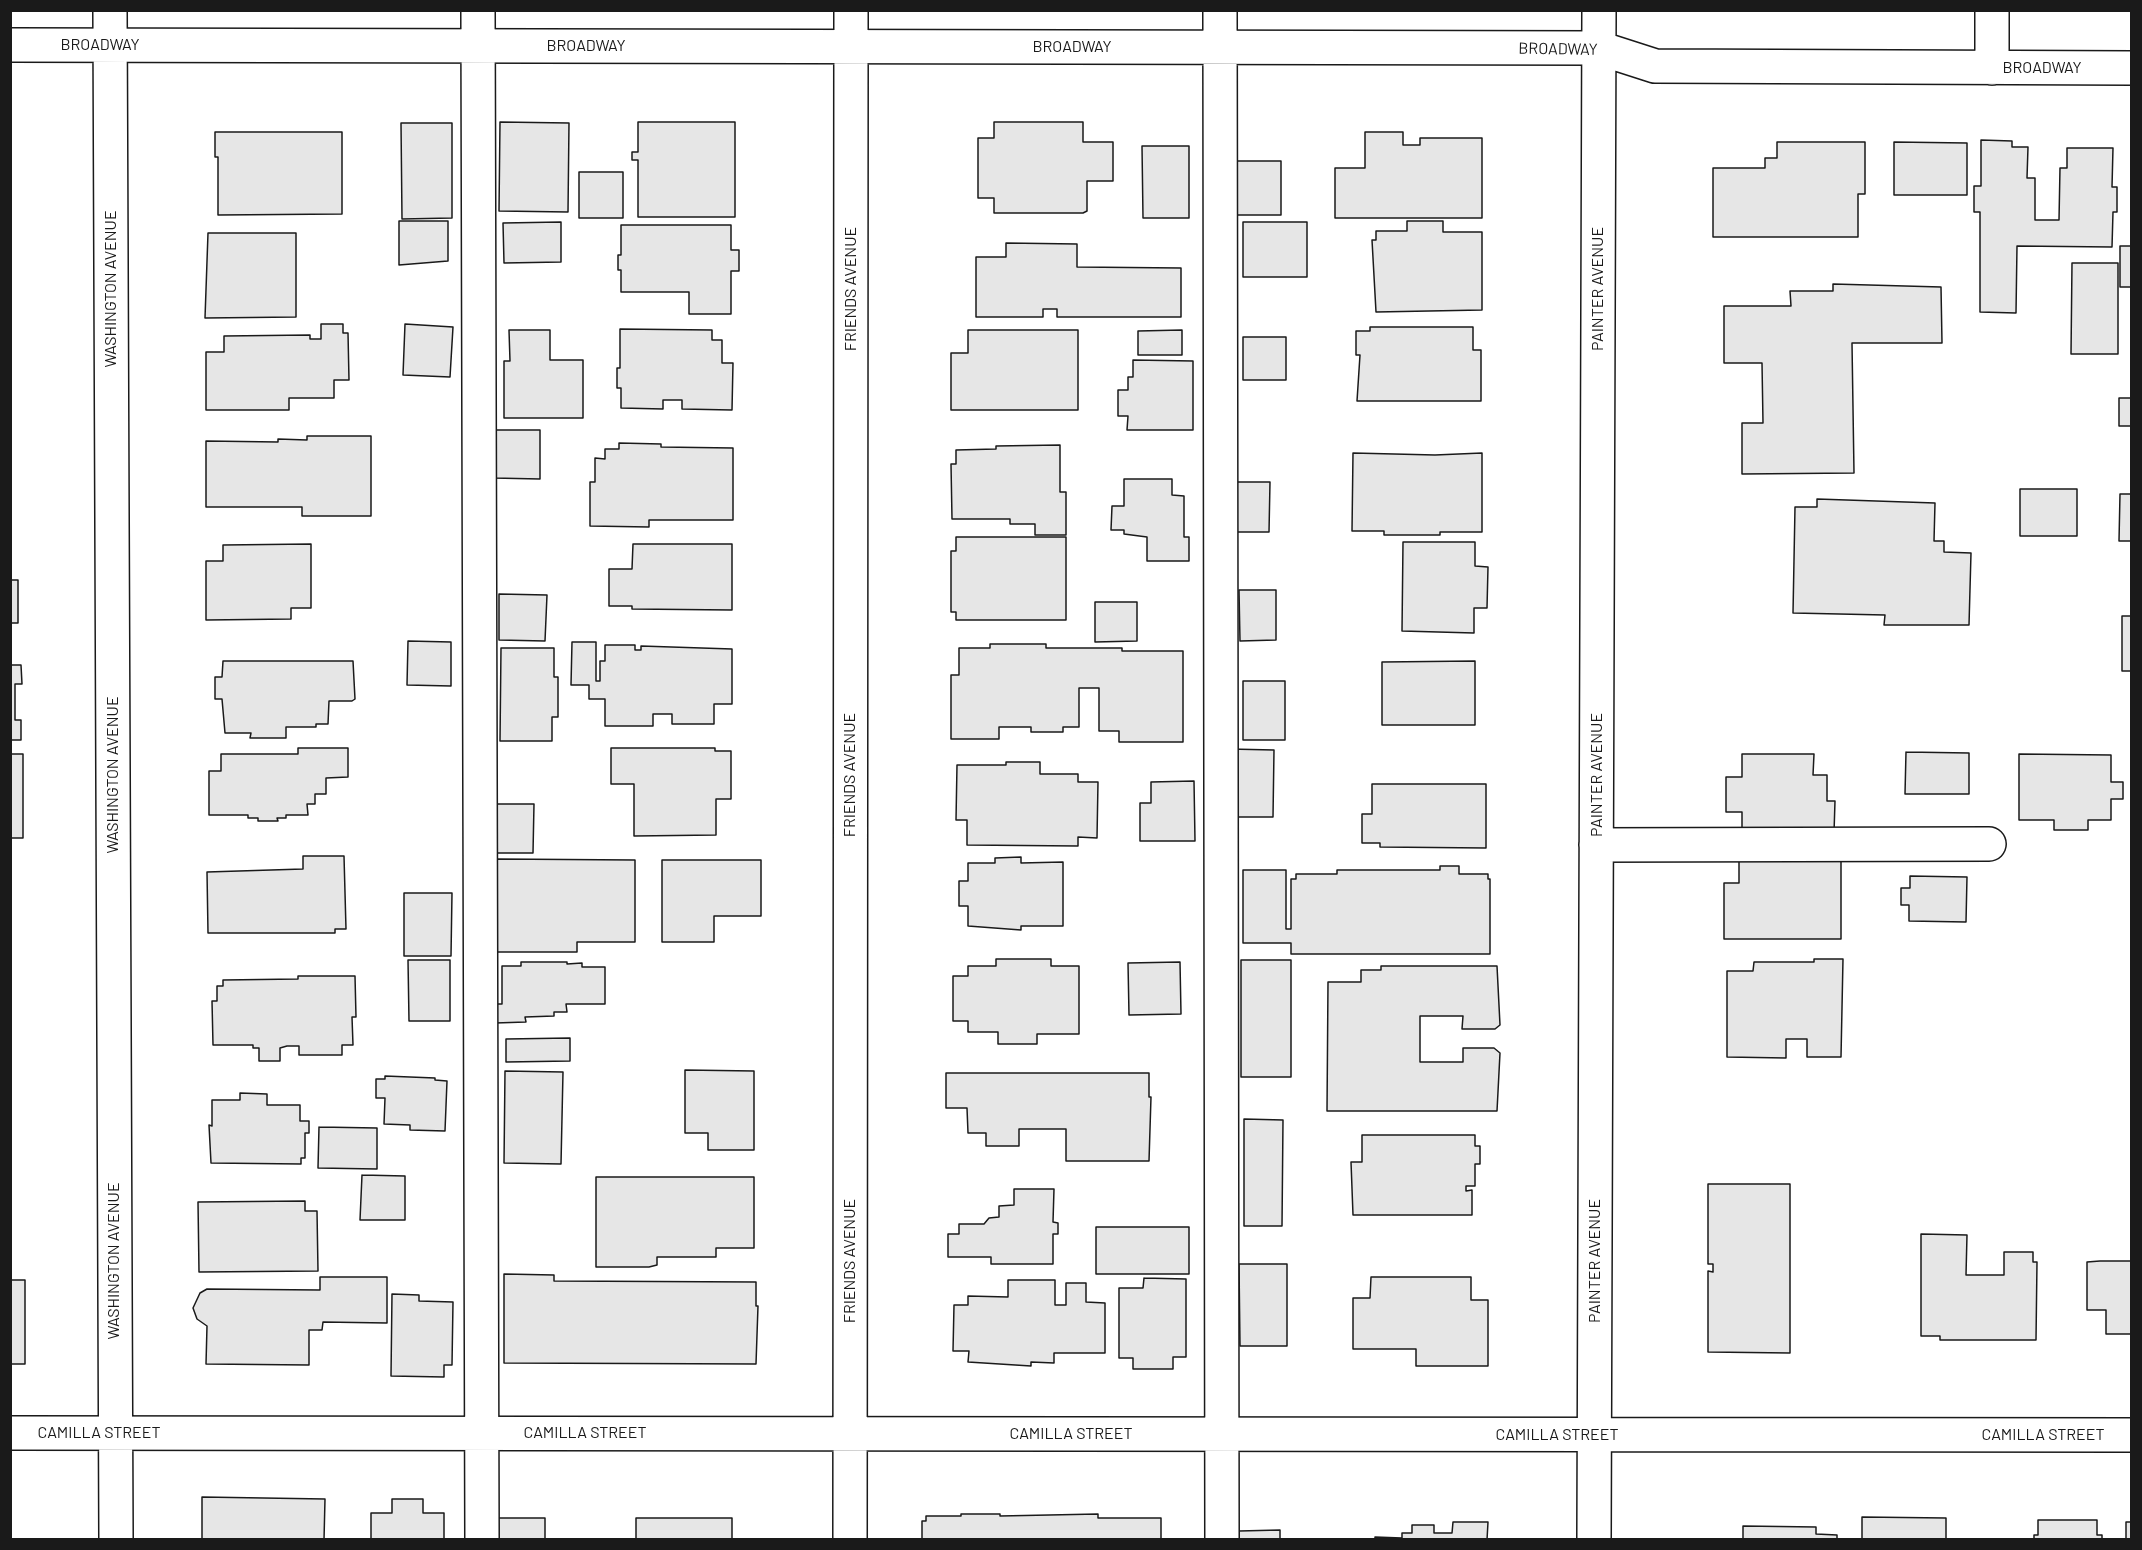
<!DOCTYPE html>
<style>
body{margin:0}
#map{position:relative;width:2142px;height:1550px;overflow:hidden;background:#fff;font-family:Barlow,sans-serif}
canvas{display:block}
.frame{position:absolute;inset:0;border:12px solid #1a1a1a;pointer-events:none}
</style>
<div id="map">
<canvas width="2142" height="1550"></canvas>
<div class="frame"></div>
</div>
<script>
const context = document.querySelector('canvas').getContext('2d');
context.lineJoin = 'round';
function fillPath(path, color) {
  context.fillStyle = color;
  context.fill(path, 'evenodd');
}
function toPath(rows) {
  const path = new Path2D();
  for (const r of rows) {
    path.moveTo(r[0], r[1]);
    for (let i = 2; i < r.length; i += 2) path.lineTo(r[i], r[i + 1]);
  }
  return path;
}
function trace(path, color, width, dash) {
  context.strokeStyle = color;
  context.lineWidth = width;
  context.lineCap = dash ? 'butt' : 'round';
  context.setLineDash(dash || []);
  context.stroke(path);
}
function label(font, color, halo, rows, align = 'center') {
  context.font = font + ' Barlow,sans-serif';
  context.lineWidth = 4.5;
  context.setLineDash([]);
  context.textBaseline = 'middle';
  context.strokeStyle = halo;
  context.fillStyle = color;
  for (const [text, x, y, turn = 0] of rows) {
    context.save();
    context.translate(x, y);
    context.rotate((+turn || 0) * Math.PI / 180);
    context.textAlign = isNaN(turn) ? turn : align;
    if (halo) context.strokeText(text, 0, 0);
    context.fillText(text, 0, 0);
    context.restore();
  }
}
const building = toPath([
 [500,122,569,123,568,212,499,211,500,122],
 [638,122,735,122,735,217,638,217,638,160,632,160,632,152,638,152,638,122],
 [994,122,1083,122,1083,142,1113,142,1113,181,1087,181,1087,211,1083,213,994,213,994,198,978,198,978,138,994,138,994,122],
 [401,123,452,123,452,218,402,219,401,123],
 [215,132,342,132,342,214,218,215,218,157,215,157,215,132],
 [1365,132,1403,132,1403,145,1420,145,1420,138,1482,138,1482,218,1335,218,1335,168,1365,168,1365,132],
 [1981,140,2012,141,2012,147,2028,147,2027,178,2035,178,2035,220,2059,220,2060,168,2067,168,2067,148,2113,148,2112,187,2117,187,2117,212,2113,212,2112,247,2017,246,2016,313,1980,312,1980,212,1974,212,1974,186,1981,186,1981,140],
 [1777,142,1865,142,1865,194,1858,194,1858,237,1713,237,1713,168,1765,168,1765,158,1777,158,1777,142],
 [1894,142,1967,143,1967,195,1894,195,1894,142],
 [1142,146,1189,146,1189,218,1143,218,1142,146],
 [1235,161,1281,161,1281,215,1235,215,1235,161],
 [579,172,623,172,623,218,579,218,579,172],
 [399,221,448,221,448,261,399,265,399,221],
 [1407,221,1443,221,1443,232,1482,232,1482,310,1376,312,1372,240,1376,240,1376,231,1407,231,1407,221],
 [561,222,561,262,504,263,503,223,561,222],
 [1243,222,1307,222,1307,277,1243,277,1243,222],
 [621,225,731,225,731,250,739,250,739,271,731,271,731,314,689,314,689,292,621,292,621,270,618,270,618,255,621,255,621,225],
 [208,233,296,233,296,317,205,318,208,233],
 [1006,243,1077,244,1077,267,1181,268,1181,317,1057,317,1057,309,1043,309,1043,317,976,317,976,257,1006,257,1006,243],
 [2120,246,2132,246,2132,287,2120,287,2120,246],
 [2072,263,2118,263,2118,354,2071,354,2072,263],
 [1833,284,1941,287,1942,343,1852,343,1854,473,1742,474,1742,423,1763,423,1762,363,1724,363,1724,306,1791,306,1790,291,1833,291,1833,284],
 [321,324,343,324,343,333,348,333,349,380,334,380,334,398,289,398,289,410,206,410,206,352,224,352,224,336,310,335,310,339,321,339,321,324],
 [405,324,453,327,450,377,403,375,405,324],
 [1370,327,1473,327,1473,350,1481,350,1481,401,1357,401,1360,355,1356,355,1356,331,1370,331,1370,327],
 [620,329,712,330,712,340,722,340,722,363,733,363,732,410,682,409,682,400,663,400,663,409,621,408,621,388,617,388,617,368,620,368,620,329],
 [509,330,550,330,550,360,583,360,583,418,504,418,504,361,510,361,509,330],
 [968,330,1078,330,1078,410,951,410,951,353,968,353,968,330],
 [1182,330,1182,355,1138,355,1138,331,1182,330],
 [1243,337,1286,337,1286,380,1243,380,1243,337],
 [1133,360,1193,361,1193,430,1127,430,1128,416,1118,416,1118,390,1128,390,1128,377,1133,377,1133,360],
 [2119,398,2132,398,2132,426,2119,426,2119,398],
 [494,430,540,430,540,479,493,478,494,430],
 [307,436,371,436,371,516,302,516,302,507,206,507,206,441,278,442,278,439,307,440,307,436],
 [619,443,661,444,661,447,733,448,733,520,649,520,649,527,590,526,590,482,595,482,595,458,605,459,605,449,619,449,619,443],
 [1060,445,1060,492,1066,492,1066,535,1035,535,1035,524,1010,524,1010,519,952,519,951,464,956,464,956,450,996,449,996,446,1060,445],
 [1353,453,1435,455,1482,453,1482,532,1440,532,1440,535,1384,535,1384,531,1352,531,1353,453],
 [1124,479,1172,479,1172,495,1184,496,1184,537,1189,537,1189,561,1147,561,1147,537,1124,534,1124,530,1111,530,1112,506,1124,506,1124,479],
 [1236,482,1270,482,1269,532,1236,532,1236,482],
 [2020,489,2077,489,2077,536,2020,536,2020,489],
 [2120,494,2132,494,2132,541,2119,541,2120,494],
 [1817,499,1935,503,1934,541,1944,541,1944,552,1971,553,1969,625,1884,625,1885,615,1793,613,1795,507,1817,507,1817,499],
 [956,537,1066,537,1066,620,956,620,956,612,951,612,951,551,956,551,956,537],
 [1403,542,1475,542,1475,566,1488,567,1487,608,1474,608,1474,633,1402,631,1403,542],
 [311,544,311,608,291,608,291,619,206,620,206,561,223,561,223,545,311,544],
 [633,544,732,544,732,610,632,609,632,606,609,606,609,569,632,569,633,544],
 [10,580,18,580,18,623,10,623,10,580],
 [1239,590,1276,590,1276,640,1240,641,1239,590],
 [499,594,547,595,545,641,499,640,499,594],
 [1095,602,1137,602,1137,641,1095,642,1095,602],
 [2122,616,2132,616,2132,671,2122,671,2122,616],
 [408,641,451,642,451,686,407,685,408,641],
 [572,642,596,642,596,681,600,681,600,661,605,661,605,645,635,645,635,650,641,650,641,646,732,649,732,704,714,704,714,724,672,724,672,714,653,714,653,726,605,726,605,699,589,699,589,685,571,685,572,642],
 [990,644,1046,644,1046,648,1122,648,1122,651,1183,651,1183,742,1119,742,1119,731,1099,731,1099,688,1079,688,1079,727,1063,727,1063,732,1031,732,1031,727,999,727,999,739,951,739,951,675,959,675,959,648,990,648,990,644],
 [501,648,554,648,554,677,558,677,558,717,552,717,552,741,500,741,501,648],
 [223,661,353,661,355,699,352,701,329,701,328,724,316,724,316,727,286,727,286,738,250,738,251,733,225,733,222,699,215,699,215,677,222,677,223,661],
 [1475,661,1475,725,1382,725,1382,662,1475,661],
 [10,665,21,665,22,684,15,684,15,720,21,720,21,740,10,740,10,665],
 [1243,681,1285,681,1285,740,1243,740,1243,681],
 [298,748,348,748,348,777,326,778,326,794,315,794,315,804,307,804,308,815,286,815,286,818,277,818,278,821,258,821,258,818,248,818,248,815,209,815,209,771,221,771,221,754,298,754,298,748],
 [611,748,715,748,715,751,731,751,731,799,716,799,716,835,634,836,634,784,611,784,611,748],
 [1229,749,1274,750,1273,817,1228,817,1229,749],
 [1906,752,1969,753,1969,794,1905,794,1906,752],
 [10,754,23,754,23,838,10,838,10,754],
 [1742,754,1814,754,1813,775,1827,775,1827,801,1835,801,1834,833,1742,835,1742,812,1726,812,1726,777,1742,777,1742,754],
 [2019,754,2111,755,2111,782,2123,782,2123,799,2111,799,2111,820,2088,820,2088,830,2054,830,2054,820,2019,820,2019,754],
 [1006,762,1040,762,1040,774,1078,774,1078,782,1098,782,1097,838,1078,837,1078,846,967,845,967,820,956,820,957,765,1006,765,1006,762],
 [1194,781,1195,841,1140,841,1140,803,1151,803,1151,782,1194,781],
 [1372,784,1486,784,1486,848,1380,847,1380,843,1362,843,1362,814,1372,814,1372,784],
 [492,804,534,804,533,853,491,853,492,804],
 [303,856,344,856,346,929,335,929,335,933,208,933,207,872,303,869,303,856],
 [1021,857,1021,863,1063,862,1063,926,1021,926,1021,930,968,926,968,906,959,906,959,881,968,881,968,863,995,863,995,858,1021,857],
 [497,859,635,860,635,942,577,942,577,952,497,952,497,859],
 [1841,859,1841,939,1724,939,1724,883,1739,883,1739,860,1841,859],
 [662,860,761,860,761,916,714,916,714,942,662,942,662,860],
 [1440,866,1459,866,1459,874,1488,874,1488,879,1490,879,1490,954,1291,954,1291,943,1243,943,1243,870,1286,870,1286,929,1291,929,1291,879,1296,879,1296,874,1337,874,1337,870,1440,870,1440,866],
 [1910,876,1967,877,1966,922,1909,921,1909,905,1901,905,1901,888,1910,888,1910,876],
 [404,893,452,893,451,956,404,956,404,893],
 [996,959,1051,959,1051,966,1079,966,1079,1034,1037,1034,1037,1044,998,1044,998,1032,968,1032,968,1021,953,1021,953,976,968,976,968,966,996,966,996,959],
 [1814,959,1843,959,1841,1057,1807,1057,1807,1039,1786,1039,1786,1058,1727,1057,1727,971,1753,971,1754,962,1814,962,1814,959],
 [408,960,450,960,450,1021,409,1021,408,960],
 [1241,960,1291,960,1291,1077,1241,1077,1241,960],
 [521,962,567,962,567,964,582,963,582,967,605,967,605,1004,566,1004,567,1012,554,1012,554,1016,525,1017,526,1022,495,1023,495,1004,502,1004,502,966,521,966,521,962],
 [1180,962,1181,1014,1129,1015,1128,963,1180,962],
 [1381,966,1497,966,1500,1025,1495,1029,1462,1029,1463,1016,1420,1016,1420,1062,1463,1062,1463,1048,1494,1048,1500,1053,1497,1111,1327,1111,1328,982,1361,982,1361,970,1381,970,1381,966],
 [298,976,355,976,356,1017,352,1017,353,1045,342,1045,342,1055,299,1055,299,1046,287,1046,280,1048,280,1061,259,1061,259,1048,253,1048,253,1045,213,1045,212,1001,217,1001,217,986,223,986,223,980,298,979,298,976],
 [570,1038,570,1061,506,1062,506,1039,570,1038],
 [685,1070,754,1071,754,1150,708,1150,708,1133,685,1133,685,1070],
 [505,1071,563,1072,561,1164,504,1163,505,1071],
 [946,1073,1149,1073,1149,1097,1151,1097,1149,1161,1066,1161,1066,1129,1019,1129,1019,1146,986,1146,986,1133,968,1133,967,1108,946,1108,946,1073],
 [385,1076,435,1078,435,1080,447,1081,445,1131,410,1130,410,1125,384,1124,385,1098,376,1098,376,1079,385,1079,385,1076],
 [240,1093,267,1094,267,1105,300,1105,300,1121,309,1121,309,1133,305,1133,305,1158,301,1158,301,1164,211,1163,209,1125,212,1126,212,1100,240,1100,240,1093],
 [1244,1119,1283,1120,1282,1226,1244,1226,1244,1119],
 [319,1127,377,1128,377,1169,318,1168,319,1127],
 [1362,1135,1475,1135,1475,1146,1480,1146,1480,1164,1475,1164,1475,1186,1466,1186,1466,1191,1472,1190,1472,1215,1353,1215,1351,1162,1362,1162,1362,1135],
 [362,1175,405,1176,405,1220,360,1220,362,1175],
 [596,1177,754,1177,754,1248,716,1248,716,1257,657,1257,657,1265,649,1267,596,1267,596,1177],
 [1708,1184,1790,1184,1790,1353,1708,1352,1708,1271,1713,1272,1713,1264,1708,1264,1708,1184],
 [1014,1189,1054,1189,1053,1222,1058,1223,1058,1234,1053,1234,1053,1264,991,1264,991,1257,948,1257,948,1234,959,1234,959,1224,984,1224,989,1218,999,1217,999,1206,1014,1205,1014,1189],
 [305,1201,305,1211,317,1211,318,1271,199,1272,198,1202,305,1201],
 [1096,1227,1189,1227,1189,1274,1096,1274,1096,1227],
 [1921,1234,1967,1235,1966,1275,2004,1275,2004,1252,2033,1252,2033,1262,2037,1262,2036,1340,1940,1340,1940,1336,1921,1336,1921,1234],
 [2100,1261,2132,1261,2132,1334,2106,1334,2106,1310,2087,1310,2087,1262,2100,1261],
 [1239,1264,1287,1264,1287,1346,1240,1346,1239,1264],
 [504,1274,554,1275,554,1281,756,1282,756,1306,758,1306,756,1364,504,1363,504,1274],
 [320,1277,387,1277,387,1323,323,1322,322,1330,309,1330,309,1365,206,1364,207,1326,197,1319,193,1308,200,1293,207,1289,320,1290,320,1277],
 [1371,1277,1471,1277,1471,1300,1488,1300,1488,1366,1416,1366,1416,1349,1353,1349,1353,1298,1370,1298,1371,1277],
 [1144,1278,1186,1279,1186,1357,1173,1357,1173,1369,1133,1369,1133,1358,1119,1358,1119,1288,1143,1288,1144,1278],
 [10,1280,25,1280,25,1364,10,1364,10,1280],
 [1008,1280,1055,1280,1055,1305,1066,1305,1066,1283,1086,1283,1086,1302,1105,1303,1105,1353,1054,1353,1054,1363,1031,1362,1031,1366,968,1362,969,1351,953,1351,954,1305,968,1305,968,1296,1008,1297,1008,1280],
 [392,1294,419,1295,419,1301,453,1302,452,1365,444,1365,444,1377,391,1376,392,1294],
 [202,1497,325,1499,324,1540,202,1540,202,1497],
 [392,1499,423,1499,423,1513,444,1513,444,1540,371,1540,371,1513,392,1513,392,1499],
 [961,1514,1000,1514,1000,1516,1098,1514,1098,1518,1161,1518,1161,1540,922,1540,922,1521,926,1521,926,1516,961,1516,961,1514],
 [1862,1517,1946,1518,1946,1540,1862,1540,1862,1517],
 [496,1518,545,1518,545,1540,496,1540,496,1518],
 [636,1518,732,1518,732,1540,636,1540,636,1518],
 [2038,1520,2097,1520,2097,1535,2102,1535,2102,1540,2034,1540,2034,1535,2038,1535,2038,1520],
 [1453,1522,1488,1522,1487,1540,1375,1540,1375,1537,1402,1538,1402,1533,1412,1533,1412,1525,1434,1525,1434,1533,1452,1533,1453,1522],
 [2126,1522,2132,1522,2132,1540,2126,1540,2126,1522],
 [1743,1526,1816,1527,1816,1534,1837,1535,1837,1540,1743,1540,1743,1526],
 [1280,1530,1280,1540,1239,1540,1239,1531,1280,1530]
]);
const minor = toPath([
 [110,10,116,1540],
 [478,10,482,1540],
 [1220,10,1222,1540],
 [1992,10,1992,68],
 [10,45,1599,48,1655,66,2132,68],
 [1596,845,1989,844],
 [10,1433,2132,1435],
 [850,1540,851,10],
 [1594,1540,1599,10]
]);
const streetNames = [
 ["BROADWAY",100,45],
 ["BROADWAY",586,46],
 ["BROADWAY",1072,47],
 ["BROADWAY",1558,49,1],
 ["BROADWAY",2042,68],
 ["WASHINGTON AVENUE",111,289,-90],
 ["FRIENDS AVENUE",851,289,-90],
 ["PAINTER AVENUE",1598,289,-90],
 ["WASHINGTON AVENUE",113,775,-90],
 ["FRIENDS AVENUE",850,775,-90],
 ["PAINTER AVENUE",1597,775,-90],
 ["WASHINGTON AVENUE",114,1261,-90],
 ["FRIENDS AVENUE",850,1261,-90],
 ["PAINTER AVENUE",1595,1261,-90],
 ["CAMILLA STREET",99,1433],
 ["CAMILLA STREET",585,1433],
 ["CAMILLA STREET",1071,1434],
 ["CAMILLA STREET",1557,1435],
 ["CAMILLA STREET",2043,1435]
];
fillPath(building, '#e6e6e6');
trace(building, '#1a1a1a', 1.5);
trace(minor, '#1a1a1a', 36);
trace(minor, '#fff', 33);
label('16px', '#1a1a1a', '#fff', streetNames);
</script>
